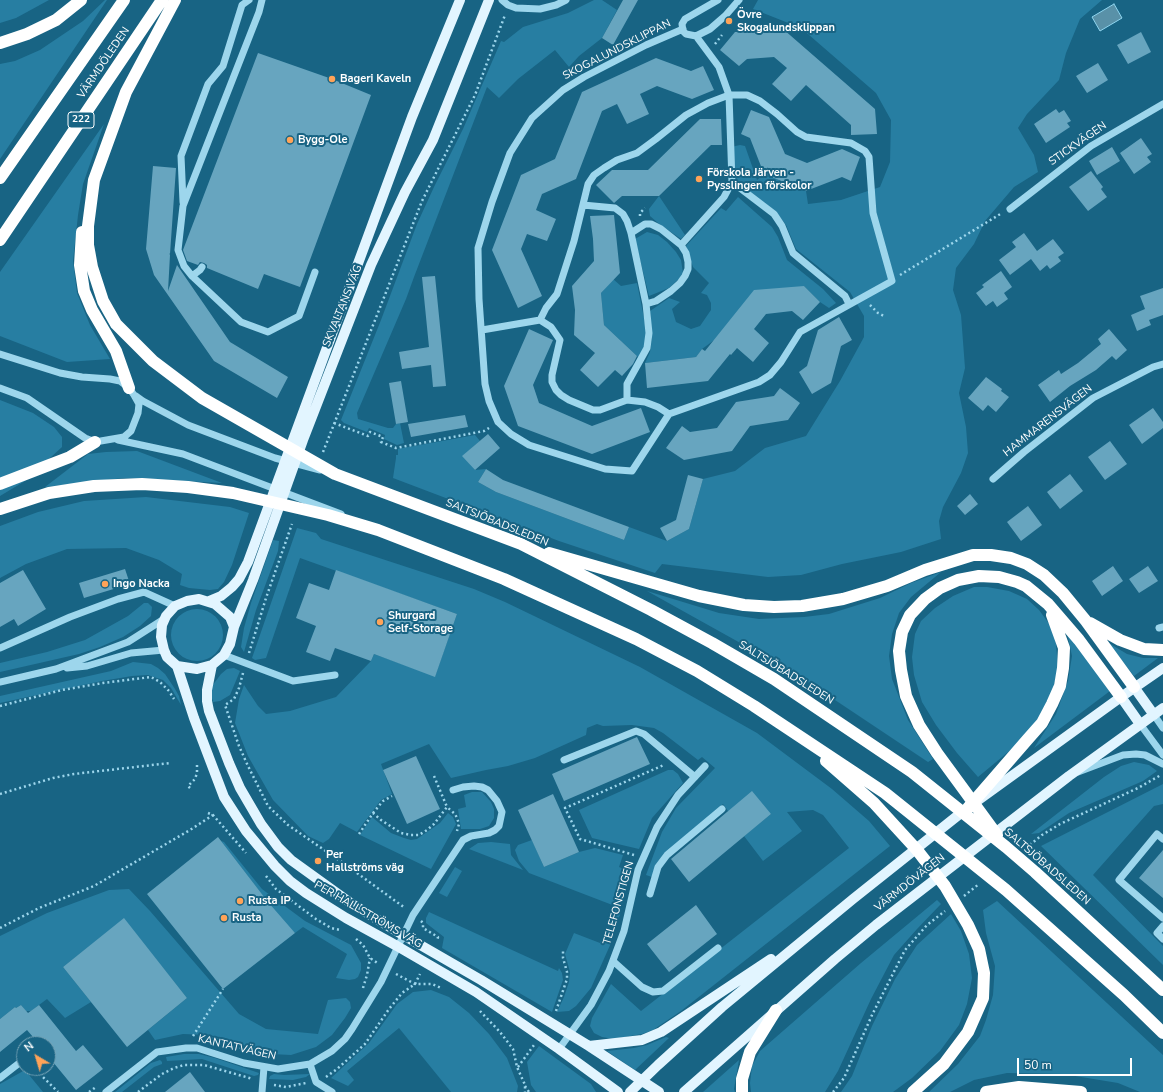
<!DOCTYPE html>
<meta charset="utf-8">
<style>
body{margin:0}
#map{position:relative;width:1163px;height:1092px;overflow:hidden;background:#186484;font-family:"Nunito Sans",sans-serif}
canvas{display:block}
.north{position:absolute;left:16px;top:1036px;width:40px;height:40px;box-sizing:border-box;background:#186484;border:1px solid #74a2b5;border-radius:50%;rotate:322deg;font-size:11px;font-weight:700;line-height:16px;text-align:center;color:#fff}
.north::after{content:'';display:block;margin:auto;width:14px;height:18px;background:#ffa358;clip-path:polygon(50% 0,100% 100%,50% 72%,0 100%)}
.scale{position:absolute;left:1017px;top:1058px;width:115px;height:18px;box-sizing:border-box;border:2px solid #fff;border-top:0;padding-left:5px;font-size:12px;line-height:14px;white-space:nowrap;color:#fff;-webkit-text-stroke:3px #186484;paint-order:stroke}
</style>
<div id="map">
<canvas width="1163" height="1092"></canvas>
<div class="north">N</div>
<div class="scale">50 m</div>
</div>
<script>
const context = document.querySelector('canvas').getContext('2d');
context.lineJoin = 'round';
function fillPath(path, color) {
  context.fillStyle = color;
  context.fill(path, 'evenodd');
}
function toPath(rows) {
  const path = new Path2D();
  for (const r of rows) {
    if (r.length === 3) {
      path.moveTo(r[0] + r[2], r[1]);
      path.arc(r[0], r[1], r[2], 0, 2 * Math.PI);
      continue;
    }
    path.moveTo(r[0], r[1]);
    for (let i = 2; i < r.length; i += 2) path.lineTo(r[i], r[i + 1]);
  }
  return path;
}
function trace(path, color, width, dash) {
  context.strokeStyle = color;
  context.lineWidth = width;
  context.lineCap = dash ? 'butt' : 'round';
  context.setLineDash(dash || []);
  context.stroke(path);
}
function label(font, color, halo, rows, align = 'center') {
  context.font = font + ' "Nunito Sans",sans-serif';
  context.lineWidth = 4;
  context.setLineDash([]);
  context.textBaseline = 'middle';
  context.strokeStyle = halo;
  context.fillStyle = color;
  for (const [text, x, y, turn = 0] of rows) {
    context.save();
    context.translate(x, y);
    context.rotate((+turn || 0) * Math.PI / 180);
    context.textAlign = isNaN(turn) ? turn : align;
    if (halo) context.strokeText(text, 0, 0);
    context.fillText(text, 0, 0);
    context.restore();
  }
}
const green = toPath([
 [0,0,49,0,16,18,0,23],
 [105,0,107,0,0,159,0,64,15,61,40,50,83,21],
 [594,0,602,0,617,10,602,38,579,56,569,67,555,50,518,79,499,98,487,87,414,277,406,299,357,413,358,419,388,428,393,428,396,424,400,423,404,443,397,445,384,439,385,435,369,428,367,432,344,423,341,420,381,320,417,224,434,187,463,129,501,41,504,42,523,27,568,13],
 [758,0,1102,0,1080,19,1066,53,1059,80,1027,114,1018,128,1034,155,1038,172,1014,187,985,221,974,244,956,268,953,290,961,315,965,368,959,393,966,427,968,453,961,473,943,507,939,521,941,539,901,552,842,564,801,575,768,577,662,564,655,573,559,541,393,478,396,458,396,455,398,455,398,449,475,435,480,441,463,456,475,470,486,469,478,482,496,492,624,540,629,527,667,541,689,529,703,479,735,471,765,448,806,436,840,381,864,337,864,316,850,292,796,249,786,225,780,217,766,204,744,189,737,181,731,147,740,145,745,146,757,180,764,174,806,191,808,204,841,200,880,187,890,162,891,120,876,93,801,28,753,9],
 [104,124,83,184,78,215,73,261,77,293,90,325,110,359,67,362,0,336,0,272],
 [659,196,685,235,681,239,658,223,650,216,649,209],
 [738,197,772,227,778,237,787,260,823,289,836,303,829,308,820,302,804,286,713,341,702,349,696,357,645,363,650,352,652,338,650,311,669,298,680,302,672,309,676,322,691,329,700,326,711,310,711,303,707,295,701,293,709,283,693,267,686,246,721,208,726,211],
 [647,232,658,235,667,242,676,252,681,260,683,273,680,278,669,288,649,296,635,239],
 [613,279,621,286,637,283,646,328,646,340,643,351,638,357,604,325,601,293],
 [0,400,33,413,54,427,62,437,62,447,25,481,0,496],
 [137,451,222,483,124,478,45,487,88,454,106,452],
 [146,497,230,507,249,513,232,565,224,582,218,589,210,590,189,588,180,585,182,574,159,560,126,548,67,549,26,564,0,578,0,526,38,512,84,501],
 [297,528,316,533,321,539,474,589,505,602,640,667,757,733,832,789,869,821,890,846,681,1011,653,1030,642,1034,613,1039,602,1037,594,1033,590,1026,592,1018,611,984,641,1011,849,848,823,815,813,810,787,812,802,831,763,861,744,836,771,814,728,811,723,804,666,853,652,877,646,875,662,832,676,808,715,768,702,757,698,760,663,733,654,728,632,725,603,726,597,724,587,728,586,735,535,758,508,766,486,770,451,778,429,744,381,764,392,794,381,800,357,832,340,823,329,839,323,843,308,836,273,800,248,756,235,723,239,699,244,685,258,706,266,714,290,711,336,697,371,661,374,654,435,676,457,614,300,558,266,658,255,660,252,658],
 [273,540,279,541,278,551,256,610,244,652,241,647,244,628,251,603],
 [941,572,911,597,899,613,892,634,889,656,892,679,908,720,933,759,928,762,796,674,647,591,719,613,759,619,804,617,829,614,880,598,911,583],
 [974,587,987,587,1009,591,1027,599,1039,610,1053,629,1056,644,1058,668,1052,693,1041,716,1013,748,978,777,957,753,936,725,922,702,914,675,912,657,915,634,921,621,935,608,953,596],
 [144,603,148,603,152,607,151,616,140,626,123,637,100,647,79,654,0,672,0,663,47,652,85,640,128,616],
 [197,635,26],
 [1067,632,1110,691,1034,748,1056,714,1068,681,1072,656],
 [1107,642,1127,654,1143,658,1158,658,1134,676],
 [133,662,151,664,158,668,165,674,175,689,179,696,181,705,171,688,163,680,148,675,132,676,102,681,0,703,0,696,111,671],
 [234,668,240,671,230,695,220,701,213,702,211,695,212,686,221,674,227,669],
 [1134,762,1149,765,1157,771,1143,781,1069,813,1039,833,1031,834,1104,777,1121,766],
 [668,770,673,770,678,774,683,783,652,818,639,849,592,838,579,810],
 [1163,784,1163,804,1154,806,1093,875,1163,946,1163,965,1041,846],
 [472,792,482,792,491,802,494,809,494,818,489,826,480,829,461,829,458,809,466,807,464,795],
 [448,813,453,817,456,824,431,869,360,835,372,817,391,833,404,838,411,840,417,839,440,823],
 [532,840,544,867,579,852,595,848,623,855,619,867,630,872,625,888,620,915,618,919,611,918,615,906,529,873,519,861,515,850,518,845],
 [221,841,224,842,262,889,305,921,351,945,361,963,361,970,358,977,355,979,349,980,336,978,347,954,303,927,295,933,283,922],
 [491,842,510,844,511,855,523,870,469,849,478,843],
 [455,867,462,871,447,897,439,893],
 [129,889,150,911,239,1014,266,1029,318,1034,328,1000,346,998,350,1002,351,1008,345,1018,332,1035,316,1047,291,1055,271,1054,258,1051,225,1038,209,1035,183,1034,155,1040,148,1030,187,998,124,919,63,967,91,1002,65,1018,47,999,31,1011,26,1011,21,1005,16,1008,15,1007,0,1019,0,936,47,913,109,890],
 [937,900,941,904,917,929,894,955,871,999,838,1071,825,1092,751,1092,750,1083,752,1066,760,1051,861,963],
 [997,901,1163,1055,1163,1092,1140,1092,1118,1083,1063,1074,1007,1073,974,1080,950,1092,929,1092,958,1064,980,1036,986,1020,993,995,995,966,986,933,983,910],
 [429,912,558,971,559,968,562,973,563,980,552,1012,442,948,444,937,426,923,426,918],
 [951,914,961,931,969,954,972,978,967,1004,959,1025,940,1051,912,1078,893,1092,841,1092,852,1076,872,1026,895,979,917,945],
 [574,933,600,943,602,938,611,943,591,988,576,1006,569,1011,557,1012,564,997,569,982,570,972,565,954],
 [431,990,449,997,469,1013,489,1034,507,1058,518,1086,517,1092,451,1092,399,1028,347,1071,354,1080,348,1086,331,1078,369,1043,397,1004,413,992],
 [666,1037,669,1038,635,1070,607,1051,634,1048,647,1045],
 [539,1046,591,1084,596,1092,536,1092,531,1085,527,1062],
 [184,1054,199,1054,215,1058,259,1073,258,1075,254,1076,202,1059,167,1061,166,1057],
 [160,1060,162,1062,162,1064,154,1067,122,1092,115,1092,151,1063],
 [739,1060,734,1089,735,1092,703,1092],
 [25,1070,43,1092,0,1092,0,1084],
 [274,1074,284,1075,310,1074,306,1077,293,1080,269,1079,270,1076]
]);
const water = toPath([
 [1114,4,1122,18,1100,31,1092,17,1114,4]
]);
const building = toPath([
 [623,0,638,0,613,45,602,38],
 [783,29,875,109,877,134,851,135,851,125,806,85,791,101,772,84,787,68,774,57,747,59,739,66,720,50,735,32],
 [1141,32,1151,52,1128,64,1117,45],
 [258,53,332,79,371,95,300,287,264,274,258,289,207,268,207,265,204,263,200,262,198,265,187,261,183,250],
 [656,58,691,71,703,66,714,90,692,99,657,86,640,94,649,114,627,124,617,104,602,111,576,179,542,194,536,210,556,219,547,241,527,234,521,249,542,296,518,308,492,250,521,175,555,159,582,92],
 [1098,63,1108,80,1087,93,1076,76],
 [1056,109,1059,113,1064,110,1071,121,1067,123,1070,127,1046,143,1034,124],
 [751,110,769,117,785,154,807,163,842,149,860,157,851,181,842,177,806,191,764,174,750,138,741,134],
 [700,119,721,119,722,145,711,145,659,196,622,196,614,203,596,185,612,170,648,170],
 [1141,138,1152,154,1147,157,1151,162,1134,174,1120,153],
 [1112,147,1120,161,1097,175,1089,161],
 [153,166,176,168,170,254,169,253,170,255,168,291,177,265,230,342,288,377,277,398,214,361,154,275,146,249],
 [1091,171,1103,187,1101,189,1107,197,1088,211,1069,187],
 [614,215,620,273,601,293,604,325,637,356,633,364,622,376,615,370,598,387,580,370,595,353,574,335,575,310,572,286,594,261,593,239,590,216],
 [1024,233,1037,251,1053,239,1064,253,1058,257,1061,261,1050,269,1047,265,1040,271,1031,259,1010,275,999,260,1016,247,1012,242],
 [1001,271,1012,287,1004,293,1008,299,997,307,993,301,986,306,976,293,984,287,982,285],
 [435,276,446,386,433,387,431,365,402,369,399,352,429,347,422,277],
 [804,286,820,302,803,320,792,311,766,314,754,329,769,343,753,362,737,348,731,355,730,354,708,381,647,388,645,363,696,357,702,349,705,351,754,290],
 [1163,288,1163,315,1149,320,1151,325,1137,331,1131,315,1145,309,1140,296],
 [839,317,852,340,841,346,831,383,812,394,799,372,807,366,818,330],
 [529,329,553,340,533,385,539,403,592,426,641,408,650,432,592,454,518,426,504,386],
 [1109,329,1127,350,1116,360,1112,356,1096,370,1070,386,1050,402,1038,385,1059,370,1061,374,1078,363,1101,344,1098,339],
 [986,377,1002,389,1001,391,1009,397,996,412,988,405,983,411,968,398],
 [401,381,408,422,396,424,389,383],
 [780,388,800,403,788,420,750,426,732,451,684,460,666,448,682,426,690,432,717,428,736,402,774,396],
 [1153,408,1163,422,1163,428,1142,444,1129,425],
 [465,415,468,427,411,437,408,424],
 [488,434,500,448,475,470,462,456],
 [1110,441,1127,464,1105,480,1088,457],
 [486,469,503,480,629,527,624,540,496,492,478,482],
 [1070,474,1083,491,1060,509,1047,492],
 [688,475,703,479,689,529,667,541,660,528,676,520],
 [970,494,978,504,965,515,957,506],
 [1028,506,1042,525,1021,541,1007,522],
 [1113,566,1123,581,1102,596,1092,581],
 [1148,566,1158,581,1139,593,1129,579],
 [125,569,130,584,84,598,79,583],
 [23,570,46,609,18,626,14,619,0,627,0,583],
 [336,570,457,614,435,677,374,654,371,661,335,648,330,661,306,652,316,626,296,618,309,583,329,590],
 [637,737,650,764,564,801,552,774],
 [416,756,440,809,407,824,383,770],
 [752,791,771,814,689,882,671,859],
 [553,794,579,852,544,867,518,810],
 [218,837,268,902,295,933,223,989,147,894],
 [1163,850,1163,898,1139,878],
 [696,905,717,934,669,972,647,944],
 [124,918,187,998,127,1047,63,967],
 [21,1005,28,1013,39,1005,76,1051,83,1045,103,1069,76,1090,48,1056,48,1044,39,1044,27,1030,0,1052,0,1019,15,1007,16,1008],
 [190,1072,205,1092,165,1092]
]);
const path = toPath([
 [715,44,722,35],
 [640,216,640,213,645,208],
 [900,275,1002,213],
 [870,305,878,313,884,316],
 [334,423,368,436,370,432,383,437,381,442,396,448,484,431,489,428],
 [323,452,422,201,475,95,505,15],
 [249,653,266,598,292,524],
 [243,673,239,688,234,699,225,705,239,746,248,766,268,806,288,825,346,865,405,908],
 [0,706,62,690,103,683,151,677,160,682,169,691,174,699],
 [434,776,447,807],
 [190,788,188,786,195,779,197,773,197,763],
 [0,794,53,778,74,774,170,763],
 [208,813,213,815,246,853],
 [373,813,383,801,392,796],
 [359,834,373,813,381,820,401,833,411,835,419,835,427,830,434,824,447,807,455,814,457,818,459,824,457,831],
 [1026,848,1042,835,1060,824,1138,788,1161,775],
 [634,855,580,839,565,808,664,765],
 [266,876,276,889,316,919,331,928,340,930],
 [964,896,979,884],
 [421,921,423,923,423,928,438,937,437,941],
 [0,928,39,908,94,886,190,830,213,815],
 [356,939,363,945,370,958,379,964],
 [396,974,415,984,432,984,441,988],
 [363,988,367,975,370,958],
 [480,1011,500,1032,513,1049,517,1067,525,1085,525,1092],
 [556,1011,567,979,567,972,563,958,563,949],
 [193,1036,223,989],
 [201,1037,220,1040,252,1052],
 [518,1067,534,1045],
 [39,1068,43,1077,58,1092],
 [326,1077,337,1069,365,1044,389,1009,402,993,415,984,420,974],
 [274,1085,286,1087,306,1083],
 [525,1086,529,1092],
 [89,1092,96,1087],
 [138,1092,162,1074,174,1068,184,1065,204,1065,253,1079],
 [833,1092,844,1078,872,1015,905,950,927,925,945,911]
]);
const minor = toPath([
 [502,0,508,5,516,8,540,9,556,5,566,0],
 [718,0,685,19,682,24,683,31,686,34,696,36,710,29,725,16,739,0],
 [729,95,747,95,760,101,777,114,797,132,806,137,851,143,865,151,869,157,873,213,892,281,800,332,781,362,770,375,759,382,669,414,658,407,645,402,627,400,600,410,593,410,569,400,561,395,556,390,552,382,552,375,560,340,551,327,540,320,546,308,557,294,574,241,588,184,594,175,604,168,617,160,637,153,656,139,686,115,708,103,729,95],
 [732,182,774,214,782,226,793,253,845,296,849,304],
 [183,202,181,156,208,84,223,66,242,5,249,0],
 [583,205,615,208,623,214,627,221,631,233,646,304,649,333,647,348,627,384,627,400],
 [1010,209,1091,146,1163,104],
 [631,233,645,224,651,224,661,229,681,245,686,253,688,262,688,269,685,276,680,283,671,291,656,301,646,304],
 [681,245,724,197,732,182,729,95,719,67,696,36],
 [202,267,200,270,192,276,184,266,178,250,183,206,259,12,262,0],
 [192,276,241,322,268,332,299,316,315,272],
 [482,330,540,320],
 [0,354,60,373,82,377,110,379,120,381,129,388,134,395,139,404,138,413,131,431,124,437,95,442,85,438,27,398,0,388],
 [136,396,143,401,188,425,275,458,320,470],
 [669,414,632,471,605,469,529,445,511,434,498,422,489,401,485,384,479,299,478,248,492,202,510,153,532,118,563,90,584,77,646,45,683,29],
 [118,440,183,454,341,514],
 [993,479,1024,452,1093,398,1153,367,1163,364],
 [1159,628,1163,627],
 [0,648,70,617,118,599,144,592,175,606],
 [224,655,293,681,335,675],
 [67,668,87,666,131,653,164,650],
 [0,682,56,669,128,642,164,619],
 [1154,715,1163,728],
 [1140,724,1163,755],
 [564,760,636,731,644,734,695,777],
 [1078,772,1123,755,1136,754,1145,755,1163,764],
 [1163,839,1157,834,1119,880,1163,918],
 [650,894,658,867,667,855,722,809],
 [1163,926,1157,933,1163,939],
 [613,961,642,987,653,992,663,991,718,948],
 [559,1049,591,1005,609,971,624,931,638,870,657,827,678,795,705,766],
 [310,1064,316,1082,332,1092],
 [0,1078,18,1064,24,1063],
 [106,1092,157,1052,186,1048,197,1048,244,1063,278,1069,310,1064,332,1051,345,1039,352,1029,381,982,413,915,463,840,471,836,489,833,495,830,499,826,502,812,497,801,488,790,482,787,474,786,463,787,453,790],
 [262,1092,264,1067]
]);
const major = toPath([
 [199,599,215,604,230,617,234,627,230,644,224,655,212,665,197,669,177,666,167,657,164,650,161,637,162,625,166,616,175,606,187,601,199,599],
 [209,601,221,596,232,587,239,579,248,562,412,117,460,0],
 [234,627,253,580,303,440,371,265,405,192,433,140,489,0],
 [212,665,207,690,207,701,209,711,229,763,240,788,261,824,278,847,291,860,352,904,403,935,481,980,589,1046,659,1092],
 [177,666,194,718,224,797,246,831,275,866,290,881,306,893,346,918,397,946,476,992,559,1049,618,1092],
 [1134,687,1154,715],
 [1121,697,1140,724],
 [589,1046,642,1040,661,1032,771,959],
 [630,1092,658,1065,722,1007,853,899,966,809,1121,697,1163,668],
 [684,1092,835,959,876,925,1069,776,1163,708]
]);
const highway = toPath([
 [175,0,126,92,94,180,88,226,88,245,92,267,103,301,116,324,153,361,202,398,335,474,521,544,651,610,712,643,774,679,912,772,1006,847,1035,872,1163,990],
 [0,43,27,34,56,20,81,0],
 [0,178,124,0],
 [82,232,80,265,84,291,92,310,116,351,129,388],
 [0,240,162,0],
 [0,484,70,457,95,442],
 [0,509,49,493,94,486,142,484,188,487,233,493,328,515,378,530,504,579,636,639,697,671,754,706,885,793,1006,890,1124,995,1163,1033],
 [549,553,699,596,744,605,774,607,802,606,843,599,887,586,925,570,973,555,991,555,1011,558,1027,564,1044,575,1063,593,1086,621,1134,687],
 [1090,623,1120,640,1144,649,1163,650],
 [826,761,874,803,917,850,945,886,968,925,979,949,984,973,983,998,968,1032,944,1064,913,1092],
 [968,808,1027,740,1042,723,1052,704,1060,686,1063,668,1064,648,1052,615],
 [997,835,937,753,919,725,906,696,901,670,899,651,902,632,910,615,925,599,940,588,958,580,979,576,999,577,1017,582,1026,586,1048,604,1079,640,1121,697],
 [742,1092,742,1079,750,1052,776,1010],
 [986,1092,1019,1087,1081,1092]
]);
const markers = [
 [729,21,4,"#ffa358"],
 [332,79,4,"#ffa358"],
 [290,140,4,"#ffa358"],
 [699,179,4,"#ffa358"],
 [105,584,4,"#ffa358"],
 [380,622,4,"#ffa358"],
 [318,861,4,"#ffa358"],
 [240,901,4,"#ffa358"],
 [224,918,4,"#ffa358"]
];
const shields = [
 [81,120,26]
];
const shieldNames = [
 ["222",81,120]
];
const poiNames = [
 ["Övre",737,15],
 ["Skogalundsklippan",737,28],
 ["Bageri Kaveln",340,79],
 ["Bygg-Ole",298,140],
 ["Förskola Järven -",707,173],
 ["Pysslingen förskolor",707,186],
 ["Ingo Nacka",113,584],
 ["Shurgard",388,616],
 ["Self-Storage",388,629],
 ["Per",326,855],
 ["Hallströms väg",326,868],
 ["Rusta IP",248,901],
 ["Rusta",232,918]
];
const streetNames = [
 ["SKOGALUNDSKLIPPAN",617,50,-27],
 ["VÄRMDÖLEDEN",104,63,-56],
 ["STICKVÄGEN",1078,144,-35],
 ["SKVALTANS VÄG",343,306,-68],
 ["HAMMARENSVÄGEN",1048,421,-38],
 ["SALTSJÖBADSLEDEN",497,523,22],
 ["SALTSJÖBADSLEDEN",786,673,32],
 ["SALTSJÖBADSLEDEN",1047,867,41],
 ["VÄRMDÖVÄGEN",910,883,-38],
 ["TELEFONSTIGEN",619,903,-74],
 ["PER HALLSTRÖMS VÄG",368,915,30],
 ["KANTATVÄGEN",237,1048,13]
];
fillPath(green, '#277ea2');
fillPath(water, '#5991a8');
trace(water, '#8fd5ef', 1);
fillPath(building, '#67a5bf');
trace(path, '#9dd6ec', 2.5, [2, 3]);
trace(minor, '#9dd6ec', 7);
trace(major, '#e2f5ff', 10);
trace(highway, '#fff', 12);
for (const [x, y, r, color] of markers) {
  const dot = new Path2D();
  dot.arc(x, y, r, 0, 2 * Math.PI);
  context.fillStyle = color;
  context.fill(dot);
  trace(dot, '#186484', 1.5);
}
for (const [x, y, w] of shields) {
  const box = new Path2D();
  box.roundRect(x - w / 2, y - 8, w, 16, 3);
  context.fillStyle = '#186484';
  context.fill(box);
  trace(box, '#fff', 1);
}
label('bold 10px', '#fff', null, shieldNames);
label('bold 11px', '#fff', '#186484', poiNames, 'left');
label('11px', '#fff', '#186484', streetNames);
</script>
